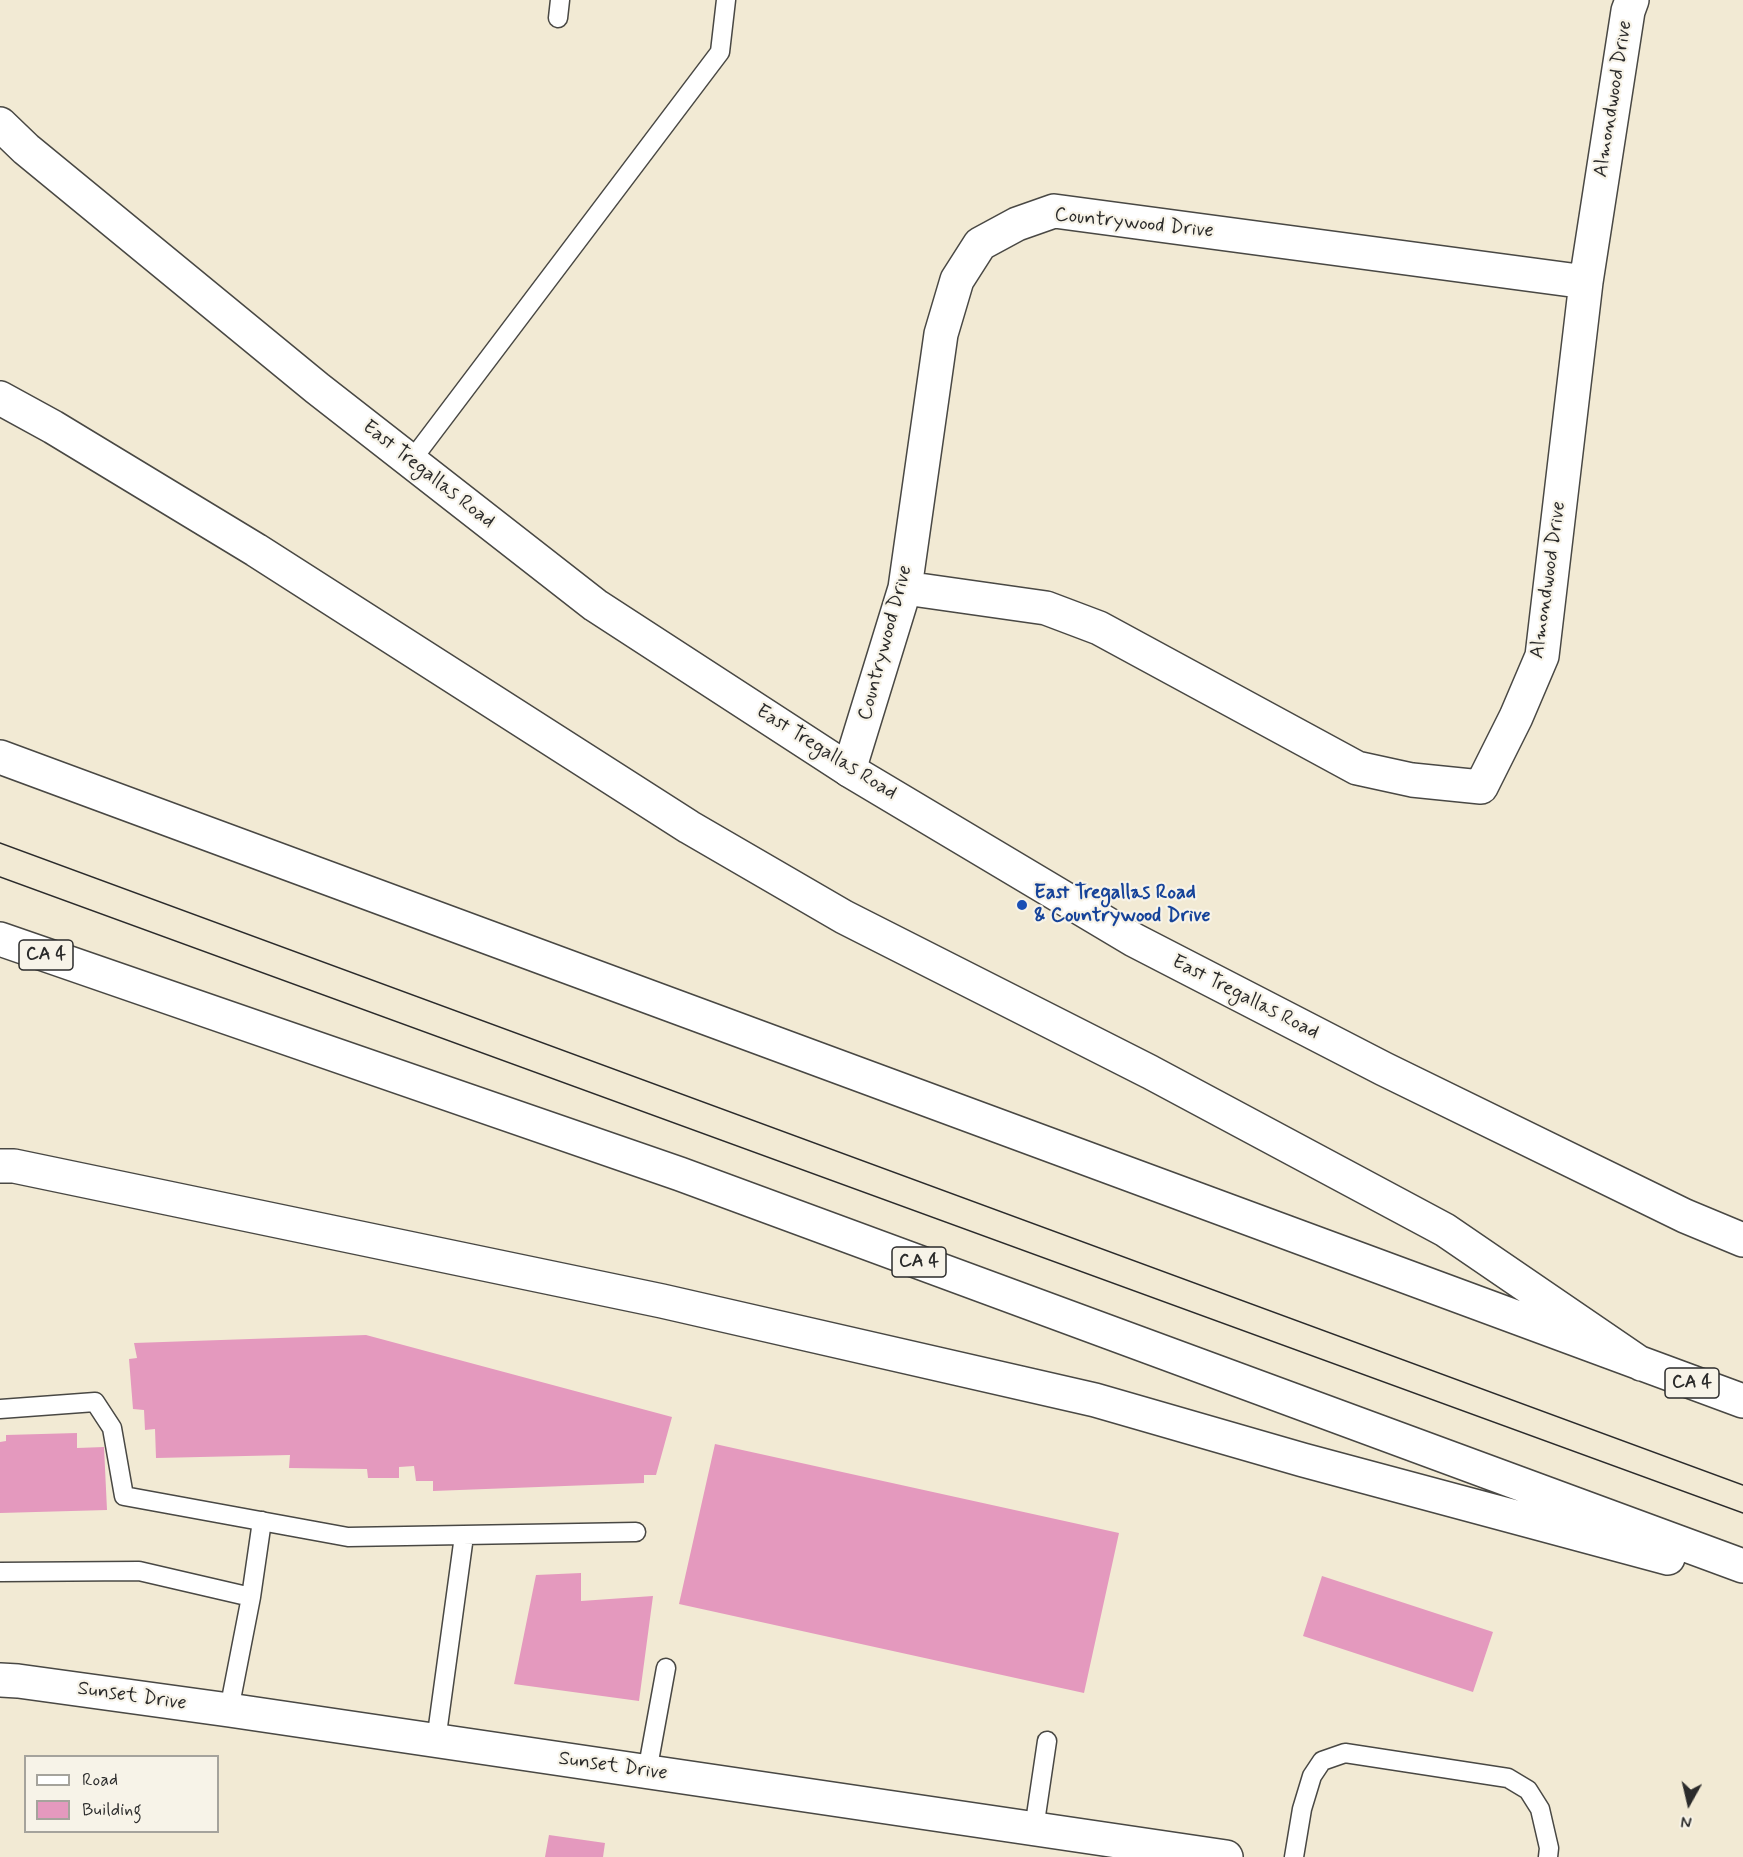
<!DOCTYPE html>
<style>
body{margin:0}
#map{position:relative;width:1743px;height:1857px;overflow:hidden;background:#f2ead4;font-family:Mynerve,sans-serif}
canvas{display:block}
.legend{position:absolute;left:24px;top:1755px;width:195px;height:78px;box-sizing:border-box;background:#f7f3e8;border:2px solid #a5a39c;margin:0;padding:8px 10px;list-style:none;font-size:18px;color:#2b2b2b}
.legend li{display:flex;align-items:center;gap:12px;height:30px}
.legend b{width:30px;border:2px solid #a5a39c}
.north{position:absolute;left:1659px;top:1773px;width:60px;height:60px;-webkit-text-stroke:4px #f7f3e8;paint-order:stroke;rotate:188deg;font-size:16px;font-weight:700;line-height:24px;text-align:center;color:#2b2b2b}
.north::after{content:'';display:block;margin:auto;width:21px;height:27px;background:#2b2b2b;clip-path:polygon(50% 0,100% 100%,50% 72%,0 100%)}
</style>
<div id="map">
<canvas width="1743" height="1857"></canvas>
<ul class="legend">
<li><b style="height:8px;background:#fff"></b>Road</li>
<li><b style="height:16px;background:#e499be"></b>Building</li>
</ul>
<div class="north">N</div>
</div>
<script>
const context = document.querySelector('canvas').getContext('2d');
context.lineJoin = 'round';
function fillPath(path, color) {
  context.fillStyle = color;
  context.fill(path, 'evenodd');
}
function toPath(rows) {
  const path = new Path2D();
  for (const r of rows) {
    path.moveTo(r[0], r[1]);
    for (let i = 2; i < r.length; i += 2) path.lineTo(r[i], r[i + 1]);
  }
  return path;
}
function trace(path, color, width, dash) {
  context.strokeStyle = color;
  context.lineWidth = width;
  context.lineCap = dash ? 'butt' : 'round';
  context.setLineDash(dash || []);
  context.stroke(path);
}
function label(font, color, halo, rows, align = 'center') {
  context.font = font + ' Mynerve,sans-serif';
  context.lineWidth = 4.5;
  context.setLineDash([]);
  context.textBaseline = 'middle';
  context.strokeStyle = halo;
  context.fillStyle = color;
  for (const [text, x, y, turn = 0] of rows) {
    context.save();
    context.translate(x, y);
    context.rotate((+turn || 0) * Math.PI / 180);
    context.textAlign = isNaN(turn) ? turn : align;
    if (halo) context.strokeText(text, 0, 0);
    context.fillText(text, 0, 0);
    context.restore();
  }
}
const building = toPath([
 [366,1335,672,1417,656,1475,644,1475,644,1483,433,1491,433,1481,416,1481,414,1466,399,1467,399,1478,368,1478,367,1469,289,1468,290,1455,156,1458,155,1429,145,1430,144,1410,133,1409,129,1359,137,1358,134,1343],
 [77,1433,77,1448,104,1447,107,1510,0,1513,0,1442,6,1441,6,1435],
 [715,1444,1119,1533,1084,1693,679,1604],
 [581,1573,581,1601,653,1596,639,1701,514,1684,536,1575],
 [1322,1576,1493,1632,1473,1692,1303,1636],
 [549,1835,605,1843,603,1857,545,1857]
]);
const service = toPath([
 [558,18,560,0],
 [411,461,720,52,726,0],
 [0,1409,95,1402,112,1428,124,1496,348,1537,636,1532],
 [0,1572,139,1571,251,1597],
 [229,1710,251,1597,262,1521],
 [436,1741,464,1536],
 [647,1772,666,1668],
 [1034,1829,1047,1741],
 [1294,1857,1302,1809,1312,1776,1322,1761,1345,1753,1508,1778,1528,1790,1540,1809,1549,1848,1548,1857]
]);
const minor = toPath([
 [905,588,1046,608,1099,628,1357,768,1412,780,1481,787,1516,717,1542,656,1586,282,1628,11,1632,0],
 [849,770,905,588,941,334,957,280,980,244,1017,224,1054,211,1586,282]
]);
const tertiary = toPath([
 [0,124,26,149,317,388,595,605,849,770,1134,940,1384,1069,1685,1216,1743,1240],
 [0,1680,18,1681,229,1710,1226,1857]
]);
const motorway = toPath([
 [0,398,53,427,256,550,689,827,844,917,1150,1072,1445,1230,1641,1364],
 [0,757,1743,1401],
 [0,939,680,1174,1743,1566],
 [0,1166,14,1166,662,1301,1095,1400,1303,1460,1668,1558]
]);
const tram = toPath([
 [0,843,1743,1485],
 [0,877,1743,1513]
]);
const markers = [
 [1022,905,6,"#1a4fb4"]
];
const shields = [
 [46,955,54],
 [919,1262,54],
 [1692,1383,54]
];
const shieldNames = [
 ["CA 4",46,955],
 ["CA 4",919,1262],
 ["CA 4",1692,1383]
];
const streetNames = [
 ["Almondwood Drive",1614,99,-81],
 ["Countrywood Drive",1134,224,6],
 ["East Tregallas Road",428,475,38],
 ["Almondwood Drive",1549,580,-82],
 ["Countrywood Drive",886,643,-75],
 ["East Tregallas Road",826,753,32],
 ["East Tregallas Road",1245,998,27],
 ["Sunset Drive",132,1697,8],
 ["Sunset Drive",613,1767,8]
];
const transitNames = [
 ["East Tregallas Road",1034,894],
 ["& Countrywood Drive",1034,917]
];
fillPath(building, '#e499be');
trace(service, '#494844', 21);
trace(minor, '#494844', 36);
trace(tertiary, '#494844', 36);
trace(motorway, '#494844', 36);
trace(service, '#fff', 18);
trace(minor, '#fff', 33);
trace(tertiary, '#fff', 33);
trace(motorway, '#fff', 33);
trace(tram, '#2b2b2b', 1.5);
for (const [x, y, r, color] of markers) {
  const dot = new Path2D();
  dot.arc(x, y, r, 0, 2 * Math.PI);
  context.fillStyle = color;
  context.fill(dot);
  trace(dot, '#f7f3e8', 2);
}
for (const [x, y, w] of shields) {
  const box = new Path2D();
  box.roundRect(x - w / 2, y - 15, w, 30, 4.5);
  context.fillStyle = '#f7f3e8';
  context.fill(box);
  trace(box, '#2b2b2b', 1.5);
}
label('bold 18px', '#2b2b2b', null, shieldNames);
label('20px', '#2b2b2b', '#f7f3e8', streetNames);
label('bold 20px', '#164399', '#f7f3e8', transitNames, 'left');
</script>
